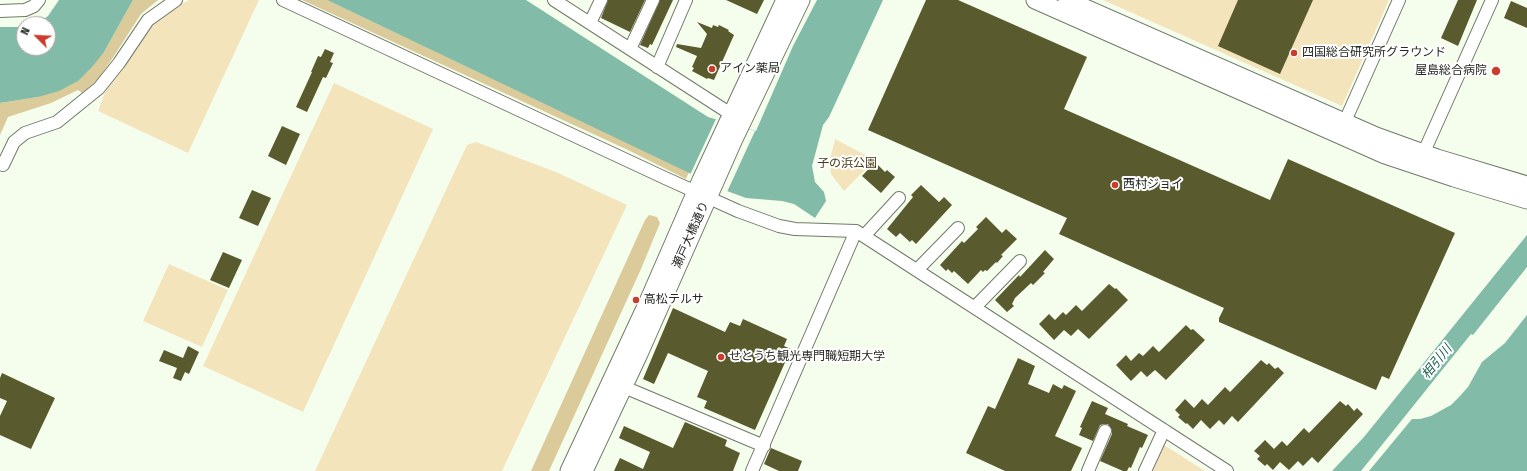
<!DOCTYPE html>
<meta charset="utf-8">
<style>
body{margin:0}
#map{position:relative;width:1527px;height:471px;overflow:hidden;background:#f5feed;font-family:"Fira Sans Condensed",sans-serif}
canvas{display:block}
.north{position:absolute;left:16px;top:16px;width:40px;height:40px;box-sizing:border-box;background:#fff;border:1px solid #a8a9a7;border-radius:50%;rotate:294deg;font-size:11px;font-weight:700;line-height:16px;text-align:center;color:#252822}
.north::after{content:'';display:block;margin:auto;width:14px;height:18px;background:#ca3d2c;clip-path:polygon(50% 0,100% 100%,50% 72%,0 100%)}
</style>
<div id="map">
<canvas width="1527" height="471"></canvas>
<div class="north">N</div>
</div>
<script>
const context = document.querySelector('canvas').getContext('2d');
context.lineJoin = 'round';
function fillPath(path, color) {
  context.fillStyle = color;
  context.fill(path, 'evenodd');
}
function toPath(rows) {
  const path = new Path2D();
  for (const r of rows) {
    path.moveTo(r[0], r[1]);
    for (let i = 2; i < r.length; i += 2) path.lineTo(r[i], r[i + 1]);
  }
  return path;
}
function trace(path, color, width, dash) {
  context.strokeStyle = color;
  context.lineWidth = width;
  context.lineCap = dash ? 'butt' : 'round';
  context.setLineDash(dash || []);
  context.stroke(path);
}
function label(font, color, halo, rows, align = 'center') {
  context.font = font + ' "Fira Sans Condensed","Noto Sans JP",sans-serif';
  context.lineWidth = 4;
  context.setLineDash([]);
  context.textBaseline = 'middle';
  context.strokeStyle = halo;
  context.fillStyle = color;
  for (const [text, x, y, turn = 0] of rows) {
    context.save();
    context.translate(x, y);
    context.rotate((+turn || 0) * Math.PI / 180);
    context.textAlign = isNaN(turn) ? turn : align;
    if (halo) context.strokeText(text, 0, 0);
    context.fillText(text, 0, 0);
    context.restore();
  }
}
const green = toPath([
 [189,0,259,0,188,153,98,111,105,92,124,68,138,43,152,24,167,12],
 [1103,0,1389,0,1342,106],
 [334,83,433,129,303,412,203,366],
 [835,139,875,160,844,191,831,174,830,160],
 [476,142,556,172,627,205,502,471,315,471,467,145],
 [169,264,228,290,202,347,143,321],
 [1164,445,1205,471,1153,471]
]);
const forest = toPath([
 [133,0,158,0,141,14,112,59,98,79,82,93,78,90,51,103,8,117,0,135,0,103,38,97,104,52],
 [302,0,327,0,689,172,686,179,628,150],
 [649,215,657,217,660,223,641,269,549,471,531,471,645,220]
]);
const water = toPath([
 [59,0,133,0,104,52,92,67,78,81,59,91,38,97,0,103,0,27,24,27,24,48,48,48,48,24,37,24,48,16],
 [327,0,526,0,708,117,756,131,793,46,817,0,883,0,829,117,823,125,812,166,815,182,824,192,826,201,815,218,794,204,782,201,746,198,727,191],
 [1527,235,1527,267,1473,335,1471,334,1361,471,1332,471,1364,437],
 [1527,315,1527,471,1369,471,1412,419,1420,419,1431,416,1451,405,1460,396,1468,387,1482,362,1505,343]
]);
const pier = toPath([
 [716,119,755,131,727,192,690,175]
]);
const building = toPath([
 [608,0,645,0,630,32,601,18],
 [660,0,673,0,652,45,650,44,648,48,640,45],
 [726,0,764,0,757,14],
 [926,0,958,0,1087,57,1064,109,1270,200,1288,159,1455,233,1389,379,1382,376,1376,390,1219,322,1219,318,1224,308,1059,234,1067,218,868,130],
 [1238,0,1313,0,1280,74,1218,46],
 [1458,0,1477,0,1458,46,1441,38],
 [1511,1,1527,8,1527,28,1504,18],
 [697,22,712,28,713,25,718,27,719,25,729,30,728,31,734,35,714,80,708,78,707,79,692,71,694,68,692,67,697,56,676,47,677,44,701,48,707,34],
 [325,49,334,53,330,62,333,63,326,78,323,77,307,112,296,107,312,72,311,72,318,56,321,57],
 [282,126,300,134,286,165,268,156],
 [875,162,885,172,887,170,895,177,881,193,862,176],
 [921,185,939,202,944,197,952,205,916,244,912,240,910,242,900,233,896,237,887,229,913,197,911,195],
 [252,190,271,198,258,226,239,218],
 [986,217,1002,233,1006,229,1017,239,1001,255,1003,256,997,263,996,262,987,271,985,270,983,272,981,270,968,284,954,271,952,273,948,269,946,271,940,265,962,241,964,243,978,229,976,227],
 [1045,250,1054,259,1043,272,1045,273,1033,285,1031,283,1015,298,1012,304,1014,306,1007,312,995,300,1019,275,1020,277],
 [223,252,242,260,229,288,210,280],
 [1109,284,1115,289,1116,288,1128,300,1089,339,1078,329,1071,336,1064,330,1054,340,1039,324,1049,314,1055,320,1063,312,1066,315,1076,305,1082,311],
 [673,308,725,332,730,322,740,326,743,319,787,339,784,346,791,349,755,430,704,408,707,401,697,397,708,371,668,353,654,384,643,379],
 [1186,325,1191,330,1193,329,1205,340,1166,380,1155,370,1147,377,1141,371,1131,381,1116,365,1126,355,1131,361,1139,353,1143,356,1153,346,1159,352],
 [188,346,199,352,189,374,185,372,181,381,173,378,177,368,159,361,164,350,183,358],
 [1018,358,1035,366,1028,384,1049,393,1053,384,1062,389,1064,385,1076,391,1055,436,1082,448,1071,471,1005,471,966,453,988,406,995,409],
 [1261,360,1267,365,1269,363,1275,369,1278,367,1284,373,1238,422,1232,416,1224,425,1219,420,1210,429,1201,420,1193,429,1187,423,1186,424,1178,417,1180,415,1175,410,1185,399,1194,408,1202,399,1208,405,1225,387,1230,392],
 [2,373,55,398,31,449,0,435,0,416,7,401,0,398,0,378],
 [1092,401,1108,408,1105,414,1128,424,1127,426,1148,435,1142,448,1140,447,1131,468,1129,467,1127,471,1123,471,1100,461,1112,434,1112,430,1108,424,1104,424,1100,425,1093,441,1079,435,1082,428,1080,427],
 [1340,401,1346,406,1348,404,1354,411,1357,408,1363,414,1318,463,1312,457,1303,466,1298,461,1289,470,1280,462,1273,470,1267,464,1265,466,1257,459,1260,456,1254,451,1265,440,1274,449,1282,441,1287,446,1304,428,1309,433],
 [685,422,727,440,725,446,740,453,733,471,614,471,620,458,643,469,650,452,619,438,624,426,673,448],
 [771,448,802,461,798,471,779,471,764,464]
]);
const street = toPath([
 [283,0,665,178,738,211,779,226,795,229,856,231,1227,471],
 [554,0,737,118],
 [0,11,25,10,34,6,39,0],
 [590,23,601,0],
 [630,49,653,0],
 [657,67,686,0],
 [1342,128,1399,0],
 [1423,154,1492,0],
 [3,165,14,142,25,133,57,122,99,88,119,63,148,20,176,0],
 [864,236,899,198],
 [917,270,958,228],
 [975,307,1020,261],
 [624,387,764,446],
 [752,471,856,231],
 [1088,471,1105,431],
 [1145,471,1164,430]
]);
const secondary = toPath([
 [1035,0,1385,155,1454,178,1527,200],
 [1067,0,1376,136,1437,158,1527,185],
 [569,471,647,304,701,180,785,0],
 [584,471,638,356,734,139,801,0]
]);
const markers = [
 [1294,53,4,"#ca3d2c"],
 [712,69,4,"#ca3d2c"],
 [1496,71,5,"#ca3d2c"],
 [1115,185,4,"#ca3d2c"],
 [636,300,4,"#ca3d2c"],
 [721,357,4,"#ca3d2c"]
];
const poiNames = [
 ["四国総合研究所グラウンド",1302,53],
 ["アイン薬局",720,69],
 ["屋島総合病院",1487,71,"right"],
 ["西村ジョイ",1123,185],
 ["高松テルサ",644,300],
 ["せとうち観光専門職短期大学",729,357]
];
const parkNames = [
 ["子の浜公園",847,164]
];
const streetNames = [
 ["瀬戸大橋通り",691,235,-66]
];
const waterNames = [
 ["相引川",1437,362,-51]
];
fillPath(green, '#f3e4bc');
fillPath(forest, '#dbca9a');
fillPath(water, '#82bba7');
fillPath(pier, '#f5feed');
fillPath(building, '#595a2d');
trace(street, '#72796b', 14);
trace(secondary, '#72796b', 19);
trace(street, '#fff', 12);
trace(secondary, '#fff', 17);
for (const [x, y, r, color] of markers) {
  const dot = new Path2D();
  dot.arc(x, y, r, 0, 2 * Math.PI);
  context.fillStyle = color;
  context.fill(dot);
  trace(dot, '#fff', 1.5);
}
label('12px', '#252822', '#fff', poiNames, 'left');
label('12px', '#463913', '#fff', parkNames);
label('12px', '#252822', '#fff', streetNames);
label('italic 13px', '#1c624e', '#fff', waterNames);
</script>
